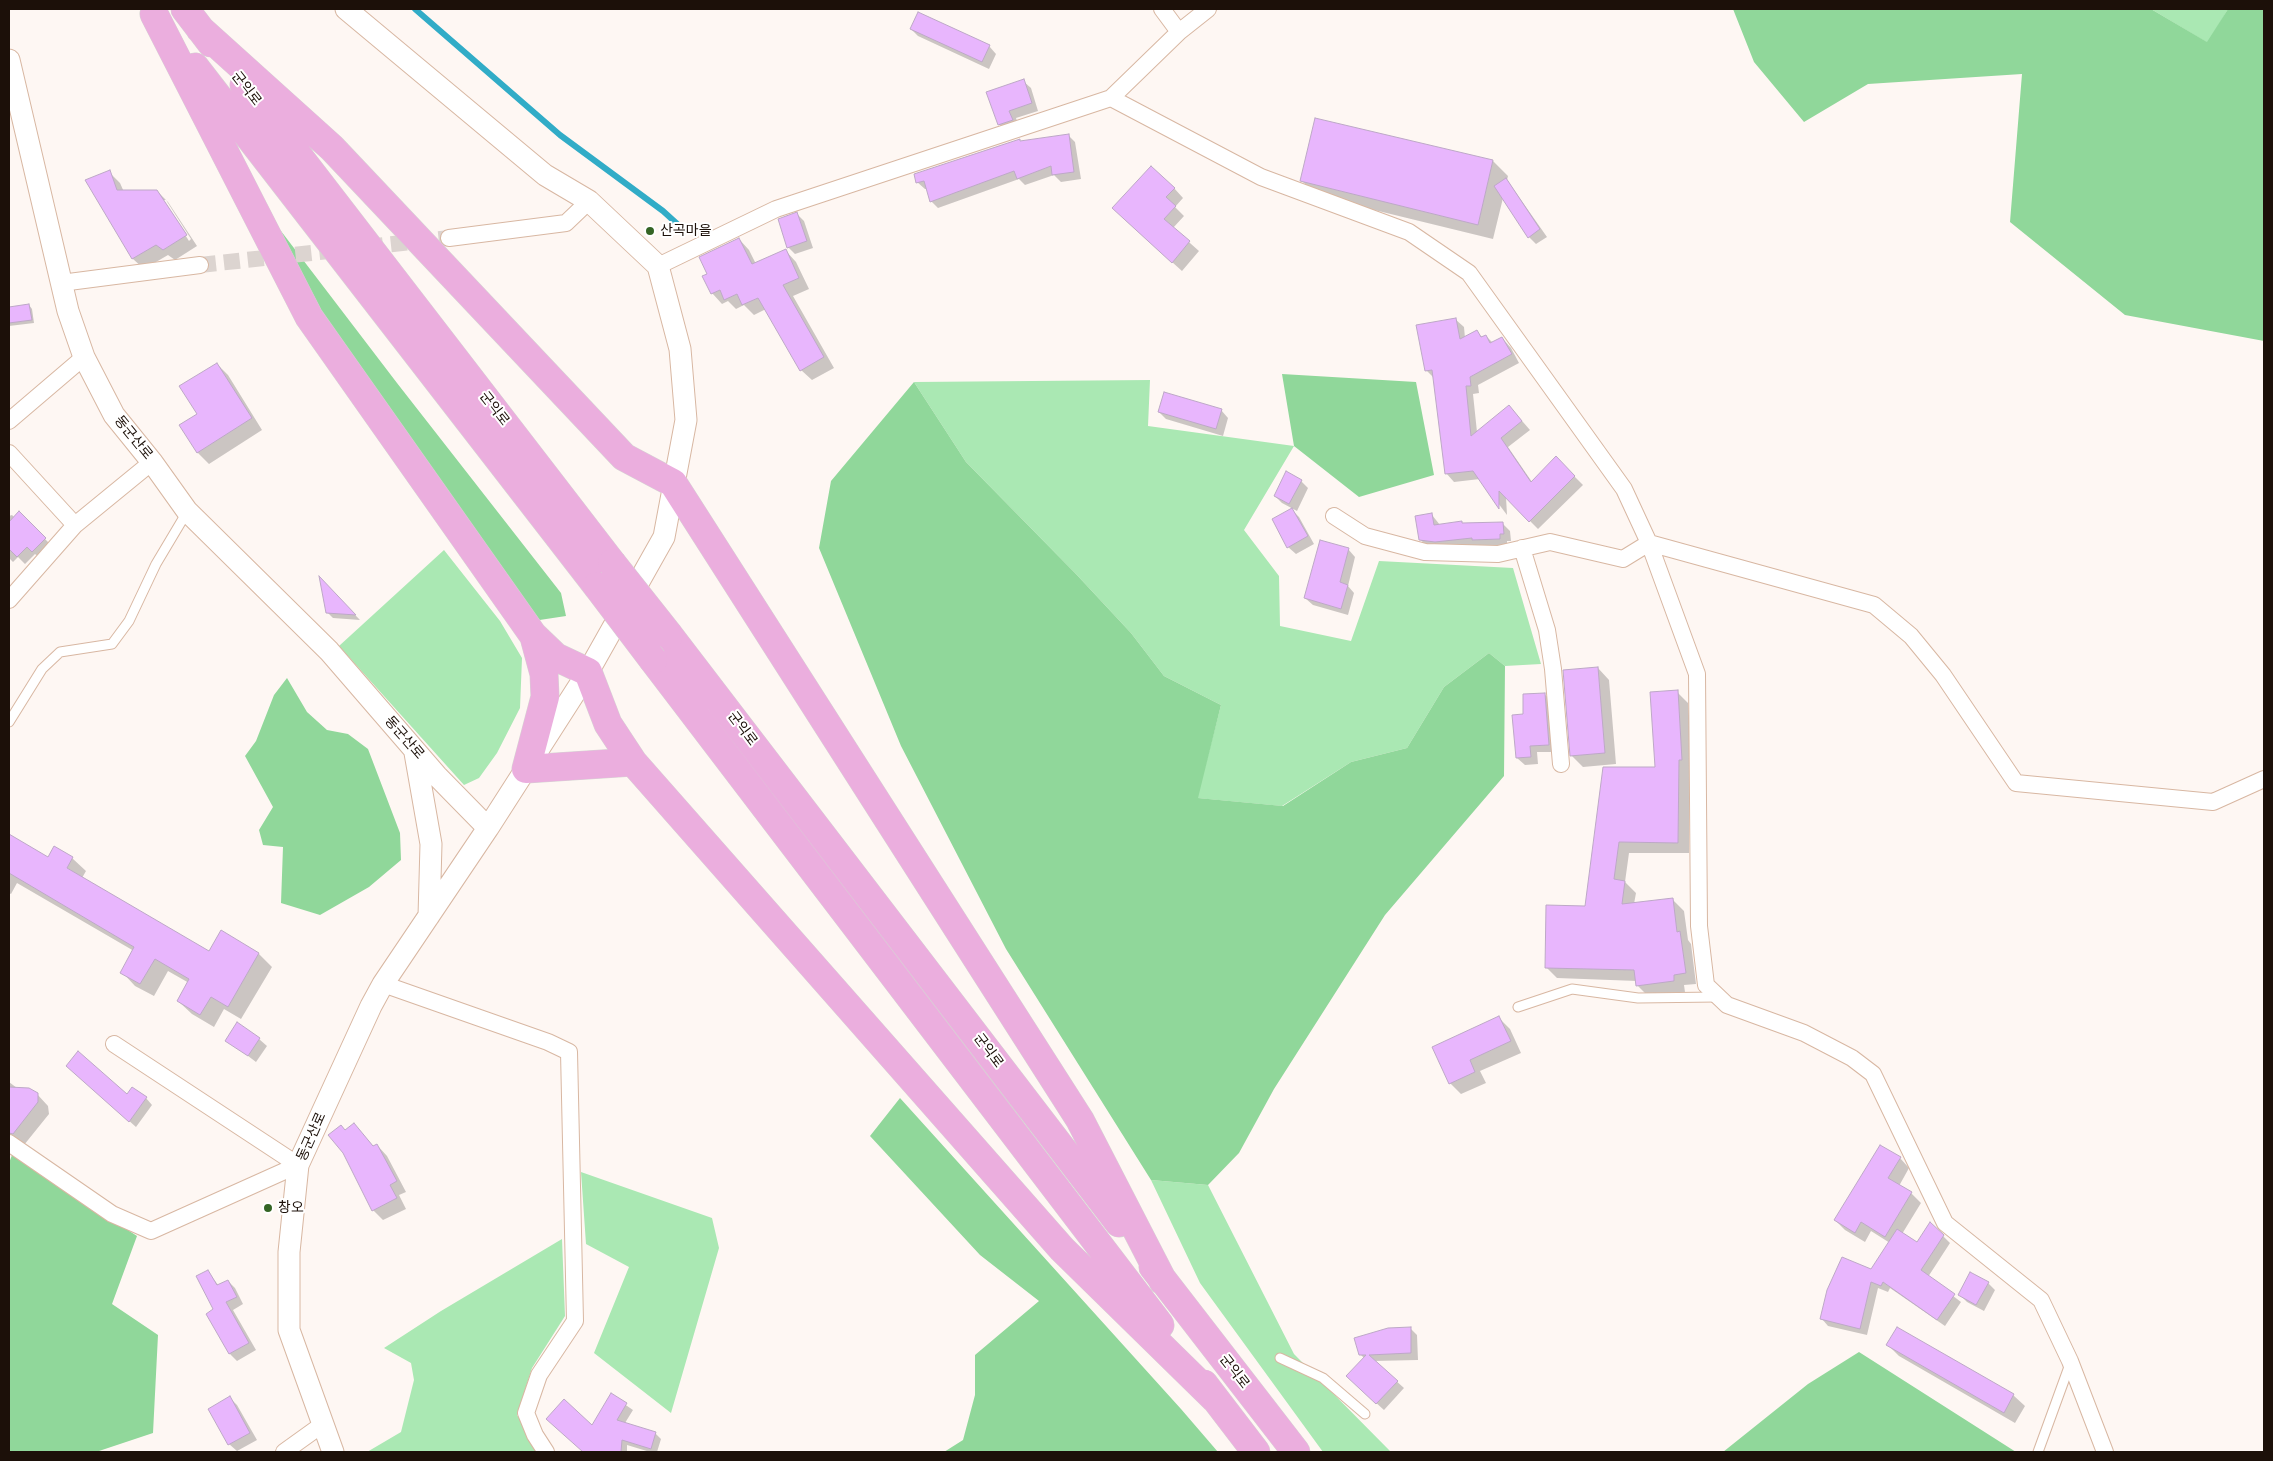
<!DOCTYPE html>
<meta charset="utf-8">
<style>
body{margin:0}
#map{position:relative;width:2273px;height:1461px;overflow:hidden;background:#fef7f3;font-family:"DejaVu Sans",sans-serif}
canvas{display:block}
.frame{position:absolute;inset:0;border:10px solid #1c1009;pointer-events:none}
</style>
<div id="map">
<canvas width="2273" height="1461"></canvas>
<div class="frame"></div>
</div>
<script>
const context = document.querySelector('canvas').getContext('2d');
context.lineJoin = 'round';
function fillPath(path, color) {
  context.fillStyle = color;
  context.fill(path, 'evenodd');
}
function toPath(rows) {
  const path = new Path2D();
  for (const r of rows) {
    path.moveTo(r[0], r[1]);
    for (let i = 2; i < r.length; i += 2) path.lineTo(r[i], r[i + 1]);
  }
  return path;
}
function trace(path, color, width, dash) {
  context.strokeStyle = color;
  context.lineWidth = width;
  context.lineCap = dash ? 'butt' : 'round';
  context.setLineDash(dash || []);
  context.stroke(path);
}
function label(font, color, halo, rows, align = 'center') {
  context.font = font + ' "DejaVu Sans","Noto Sans KR",sans-serif';
  context.lineWidth = 4;
  context.setLineDash([]);
  context.textBaseline = 'middle';
  context.strokeStyle = halo;
  context.fillStyle = color;
  for (const [text, x, y, turn = 0] of rows) {
    context.save();
    context.translate(x, y);
    context.rotate((+turn || 0) * Math.PI / 180);
    context.textAlign = isNaN(turn) ? turn : align;
    if (halo) context.strokeText(text, 0, 0);
    context.fillText(text, 0, 0);
    context.restore();
  }
}
const green = toPath([
 [2151,9,2228,9,2208,43],
 [1150,380,1148,426,1294,446,1244,530,1279,576,1280,626,1351,641,1379,561,1513,568,1541,664,1505,666,1489,653,1444,687,1407,748,1351,762,1282,806,1197,798,1221,705,1164,676,1131,633,1076,574,966,462,914,382],
 [444,550,500,621,522,658,520,708,497,753,479,778,464,785,339,646],
 [581,1172,712,1218,719,1248,671,1413,594,1353,629,1267,586,1244],
 [1151,1180,1208,1185,1294,1354,1391,1452,1323,1452,1200,1283],
 [562,1239,565,1316,532,1368,517,1415,539,1452,367,1452,401,1432,414,1380,411,1363,384,1348,441,1311]
]);
const forest = toPath([
 [1733,9,2151,9,2207,42,2228,9,2264,9,2264,341,2125,315,2010,222,2022,74,1868,84,1804,122,1754,62],
 [226,159,397,383,561,593,566,616,533,621,416,466],
 [1282,374,1416,382,1434,475,1359,497,1294,446],
 [914,382,966,462,1076,574,1131,633,1164,676,1221,705,1198,798,1283,806,1351,762,1407,748,1444,687,1489,653,1505,666,1504,776,1385,915,1274,1089,1239,1153,1208,1185,1151,1180,1006,949,901,746,819,548,831,481],
 [287,678,307,712,327,730,348,734,368,749,400,833,401,860,369,887,320,915,281,903,283,847,263,845,259,830,273,807,245,756,256,741,274,695],
 [900,1098,1181,1409,1218,1452,944,1452,963,1440,975,1395,975,1355,1039,1301,980,1255,870,1136],
 [12,1155,137,1236,112,1304,158,1335,153,1433,96,1452,9,1452,9,1163],
 [1859,1352,2016,1452,1723,1452,1808,1384]
]);
const shadow = toPath([
 [911,29,989,46,996,54,989,69,918,36],
 [1023,81,1031,88,1038,111,1016,118,1019,127,1006,132,999,124],
 [1316,119,1493,161,1508,176,1507,180,1547,237,1536,244,1529,237,1503,198,1493,239,1317,196,1301,180],
 [1068,135,1075,142,1081,179,1061,182,1054,175,1025,185,1019,179,938,208,931,201,927,189,925,189,917,182,1019,140,1021,142],
 [109,172,120,183,124,192,157,191,168,202,197,246,175,260,168,255,144,269,133,259,87,180],
 [163,200,166,200,191,239,189,241],
 [1174,188,1183,198,1175,207,1184,216,1173,228,1199,251,1182,271,1123,218],
 [797,214,804,221,813,248,795,254,788,247],
 [739,239,749,250,756,264,786,251,796,262,809,289,793,296,834,368,812,380,801,370,766,309,754,315,744,305,736,309,728,301,722,304,712,293,709,274],
 [29,305,32,309,34,323,9,326,9,308],
 [1455,319,1464,327,1465,338,1477,332,1483,338,1486,336,1493,343,1503,339,1511,348,1519,363,1478,385,1479,393,1473,394,1477,432,1509,406,1530,430,1508,447,1532,482,1556,458,1583,485,1538,529,1506,497,1507,515,1480,479,1454,482,1446,473,1434,378,1426,370],
 [217,364,228,375,262,430,209,464,198,453,181,426,199,415],
 [1221,410,1228,418,1223,436,1166,419,1159,412],
 [1301,481,1308,488,1297,511,1282,503,1275,496],
 [1292,510,1299,517,1314,544,1296,554,1288,547],
 [19,513,52,546,40,558,35,554,25,564,18,557,13,562,9,558,9,516,12,515,14,517],
 [1432,515,1440,525,1503,524,1510,531,1511,541,1507,541,1507,546,1480,547,1478,545,1444,549,1427,547,1420,539],
 [1348,549,1355,557,1348,586,1354,593,1348,615,1313,605,1305,598],
 [321,580,360,620,333,618,327,612],
 [1598,668,1609,680,1616,764,1583,767,1572,756],
 [1677,692,1688,703,1693,771,1689,771,1689,853,1629,853,1625,882,1636,893,1634,904,1673,900,1684,911,1688,940,1691,944,1696,984,1684,985,1685,992,1648,996,1637,985,1637,981,1557,978,1546,967,1586,907,1604,768,1656,768],
 [1544,694,1552,701,1556,752,1537,752,1538,764,1525,765,1517,758,1514,717,1525,716],
 [9,835,48,858,72,858,86,871,82,878,209,953,259,954,272,967,241,1019,224,1009,214,1027,192,1014,178,1001,189,983,168,971,154,996,135,986,122,972,134,951,17,883,11,894,9,893],
 [1499,1018,1510,1029,1521,1053,1480,1071,1486,1083,1461,1094,1450,1083],
 [259,1039,267,1046,256,1062,227,1040],
 [74,1072,128,1096,146,1098,152,1105,136,1127],
 [9,1082,17,1088,37,1094,48,1106,49,1114,24,1145,9,1136],
 [354,1124,374,1147,377,1145,387,1156,406,1192,399,1195,406,1209,383,1220,373,1210,346,1131],
 [1900,1158,1909,1168,1899,1186,1911,1193,1921,1203,1902,1234,1917,1244,1943,1236,1950,1243,1928,1277,1961,1302,1945,1326,1890,1288,1888,1292,1878,1288,1867,1335,1828,1326,1822,1319,1872,1271,1890,1243,1871,1231,1865,1242,1845,1230,1835,1220],
 [208,1272,219,1286,228,1281,235,1288,243,1304,233,1310,256,1350,237,1361,230,1354,215,1310],
 [1988,1283,1995,1290,1984,1311,1967,1302,1959,1294],
 [1410,1328,1417,1335,1418,1360,1374,1361,1404,1388,1384,1410,1354,1383,1364,1358,1360,1354],
 [1888,1345,2013,1395,2025,1406,2015,1423,1899,1356],
 [611,1395,633,1410,625,1423,655,1433,661,1439,657,1452,650,1452,627,1445,627,1452,599,1452,599,1441,589,1452,584,1452,555,1426,596,1430],
 [230,1398,237,1405,257,1440,237,1451,229,1444]
]);
const stream = toPath([
 [415,9,560,135,663,211,685,231]
]);
const building = toPath([
 [918,12,990,45,982,62,910,29,918,12],
 [1024,79,1032,103,1009,111,1013,120,998,125,986,92,1024,79],
 [1315,118,1493,160,1478,225,1300,181,1315,118],
 [1069,134,1074,172,1052,175,1051,166,1017,179,1014,171,930,202,924,181,916,183,914,174,1020,139,1020,141,1069,134],
 [1151,166,1175,188,1166,197,1176,206,1164,219,1190,241,1172,263,1112,208,1151,166],
 [110,170,117,190,157,190,187,235,163,250,156,245,132,259,85,180,110,170],
 [1506,178,1540,229,1528,238,1494,186,1506,178],
 [797,212,807,241,787,248,778,219,797,212],
 [739,238,752,264,786,249,799,278,783,285,824,357,800,371,758,298,742,305,737,294,724,300,720,290,711,294,702,276,707,274,699,257,739,238],
 [29,304,32,320,9,323,9,307,29,304],
 [1456,318,1460,339,1477,330,1481,337,1486,335,1490,343,1502,337,1512,354,1470,377,1471,386,1466,386,1471,436,1509,405,1522,421,1501,438,1531,482,1556,456,1575,476,1529,522,1499,491,1499,509,1473,471,1445,474,1432,370,1425,371,1416,325,1456,318],
 [217,363,252,418,197,453,179,425,197,414,179,386,217,363],
 [1164,392,1222,409,1216,429,1158,412,1164,392],
 [1286,471,1302,480,1289,504,1274,496,1286,471],
 [1292,508,1308,536,1287,548,1272,519,1292,508],
 [19,511,46,538,32,552,27,547,17,557,9,549,9,522,19,511],
 [1432,513,1434,525,1462,521,1462,523,1503,522,1504,534,1500,534,1500,539,1472,540,1472,538,1435,542,1419,540,1415,516,1432,513],
 [1320,540,1349,548,1340,582,1348,585,1341,609,1304,598,1320,540],
 [319,576,356,615,326,613,319,576],
 [1598,667,1605,753,1570,756,1563,670,1598,667],
 [1678,690,1682,760,1679,760,1678,843,1619,842,1614,879,1625,881,1622,904,1673,898,1677,932,1680,931,1686,973,1674,975,1674,981,1636,986,1634,970,1545,968,1546,905,1585,906,1603,767,1655,767,1650,692,1678,690],
 [1545,693,1549,745,1530,746,1531,757,1516,758,1512,715,1523,714,1523,694,1545,693],
 [9,834,48,857,54,846,73,857,67,868,209,951,221,930,259,953,228,1007,211,997,200,1015,177,1001,189,979,155,959,140,984,120,973,134,947,9,873,9,834],
 [1499,1016,1511,1041,1470,1060,1475,1072,1449,1084,1432,1047,1499,1016],
 [237,1022,260,1038,248,1056,225,1041,237,1022],
 [78,1051,127,1094,132,1087,147,1097,129,1122,66,1066,78,1051],
 [9,1087,29,1088,38,1093,38,1102,13,1134,9,1133,9,1087],
 [354,1123,373,1146,377,1144,397,1181,390,1185,397,1198,372,1211,343,1153,328,1135,341,1125,345,1130,354,1123],
 [1880,1145,1901,1157,1888,1178,1912,1192,1885,1237,1861,1222,1855,1233,1834,1220,1880,1145],
 [1930,1222,1944,1235,1921,1270,1955,1294,1937,1320,1883,1282,1881,1286,1871,1282,1860,1329,1820,1319,1827,1290,1842,1257,1871,1269,1897,1229,1917,1242,1930,1222],
 [208,1270,217,1285,228,1280,237,1297,226,1302,249,1343,229,1354,206,1314,213,1309,196,1276,208,1270],
 [1970,1272,1989,1282,1976,1305,1958,1295,1970,1272],
 [1411,1327,1411,1353,1369,1355,1398,1381,1376,1404,1346,1376,1366,1355,1359,1355,1354,1338,1388,1328,1411,1327],
 [1897,1327,2014,1394,2004,1413,1886,1345,1897,1327],
 [611,1393,627,1403,617,1420,656,1432,651,1449,622,1440,621,1452,583,1452,546,1419,564,1399,592,1425,611,1393],
 [230,1396,250,1433,228,1445,208,1409,230,1396]
]);
const minorTunnel = toPath([
 [200,265,449,238]
]);
const service = toPath([
 [9,722,42,669,60,652,112,644,129,621,156,564,187,512],
 [1518,1007,1572,989,1638,998,1717,997],
 [1280,1358,1323,1378,1365,1414],
 [2038,1452,2070,1364]
]);
const minor = toPath([
 [1162,9,1179,32],
 [1111,98,1179,32,1208,9],
 [449,238,566,223,589,201],
 [658,266,776,209,1111,98,1261,177,1409,232,1469,273,1624,489,1649,543,1697,674,1699,926,1706,985,1727,1005,1804,1033,1852,1058,1873,1074,1945,1223,2041,1300,2070,1361,2105,1452],
 [61,283,200,265],
 [9,421,84,357],
 [9,453,75,525],
 [1334,516,1365,536,1425,552,1498,554,1550,542,1623,559,1649,543,1874,605,1911,636,1943,675,2016,783,2213,802,2264,779],
 [1522,548,1547,630,1553,669,1561,764],
 [9,600,75,525,152,462],
 [383,984,548,1042,569,1052,575,1321,539,1375,526,1413,535,1435,546,1452],
 [114,1044,298,1165],
 [9,1143,112,1214,151,1231,298,1165],
 [284,1452,323,1424]
]);
const tertiary = toPath([
 [9,60,68,311,84,357,114,415,152,462,187,511,329,651,437,776,488,828],
 [415,753,431,844,429,916],
 [333,1452,289,1330,289,1252,298,1165,371,1006,383,984,488,828,588,672,664,537,686,420,680,349,658,266,589,201,545,175,346,9]
]);
const trunk = toPath([
 [185,9,211,43],
 [154,14,309,317,533,635,556,657,588,672,608,724,633,762,1062,1249,1215,1399],
 [200,29,332,148,624,457,673,483,1080,1120,1163,1281],
 [195,67,597,586],
 [244,85,612,563],
 [669,635,1119,1223],
 [534,637,544,674,545,697,526,769,633,762],
 [653,660,1160,1325],
 [1153,1267,1296,1452],
 [1204,1384,1256,1452]
]);
const trunkBridge = toPath([
 [612,563,669,635],
 [597,586,653,660]
]);
const markers = [
 [650,231,5,"#346424"],
 [268,1208,5,"#346424"]
];
const streetNames = [
 ["군익로",246,89,52],
 ["군익로",494,409,52],
 ["동군산로",133,438,51],
 ["군익로",742,729,53],
 ["동군산로",404,738,49],
 ["군익로",988,1051,53],
 ["동군산로",312,1137,-66],
 ["군익로",1234,1372,52]
];
const poiNames = [
 ["산곡마을",660,231],
 ["창오",278,1208]
];
fillPath(green, '#aae8b3');
fillPath(forest, '#90d79a');
fillPath(shadow, '#0003');
trace(stream, '#31acc7', 6);
fillPath(building, '#e8b6fd');
trace(building, '#bda8c6', 1);
trace(minorTunnel, '#dcd4d0', 16, [16, 8]);
trace(service, '#d8b7a2', 11);
trace(minor, '#d8b7a2', 18);
trace(tertiary, '#d8b7a2', 23);
trace(trunk, '#d6d4d3', 29);
trace(service, '#fff', 9);
trace(minor, '#fff', 16);
trace(tertiary, '#fff', 21);
trace(trunk, '#ebaede', 28);
trace(trunkBridge, '#d6d4d3', 29, []);
trace(trunkBridge, '#ebaede', 28);
for (const [x, y, r, color] of markers) {
  const dot = new Path2D();
  dot.arc(x, y, r, 0, 2 * Math.PI);
  context.fillStyle = color;
  context.fill(dot);
  trace(dot, '#fff', 2);
}
label('14px', '#1c1009', '#fff', streetNames);
label('14px', '#1c1009', '#fff', poiNames, 'left');
</script>
